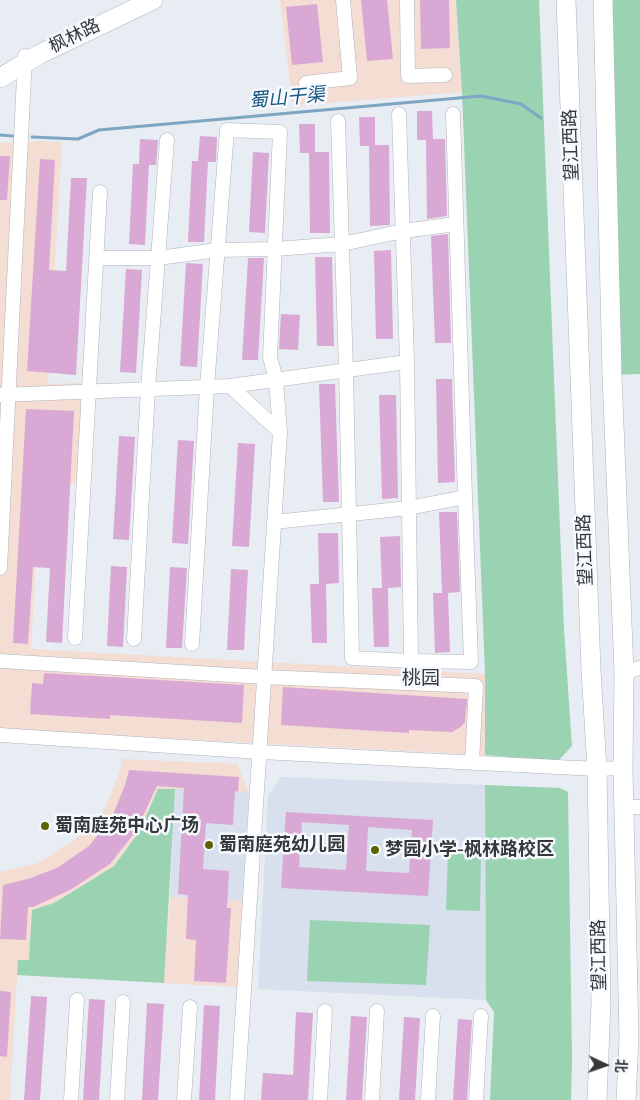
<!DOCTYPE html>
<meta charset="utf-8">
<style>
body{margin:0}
#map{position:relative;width:640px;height:1100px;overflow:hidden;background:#e8ecf3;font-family:"Sofia Sans Condensed","Noto Sans SC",sans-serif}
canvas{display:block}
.north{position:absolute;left:580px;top:1040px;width:50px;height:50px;-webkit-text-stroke:4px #f6faff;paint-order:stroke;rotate:93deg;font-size:14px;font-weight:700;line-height:20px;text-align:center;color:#36373a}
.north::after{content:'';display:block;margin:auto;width:18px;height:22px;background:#36373a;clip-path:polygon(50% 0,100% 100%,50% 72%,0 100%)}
</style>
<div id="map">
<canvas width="640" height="1100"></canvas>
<div class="north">北</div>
</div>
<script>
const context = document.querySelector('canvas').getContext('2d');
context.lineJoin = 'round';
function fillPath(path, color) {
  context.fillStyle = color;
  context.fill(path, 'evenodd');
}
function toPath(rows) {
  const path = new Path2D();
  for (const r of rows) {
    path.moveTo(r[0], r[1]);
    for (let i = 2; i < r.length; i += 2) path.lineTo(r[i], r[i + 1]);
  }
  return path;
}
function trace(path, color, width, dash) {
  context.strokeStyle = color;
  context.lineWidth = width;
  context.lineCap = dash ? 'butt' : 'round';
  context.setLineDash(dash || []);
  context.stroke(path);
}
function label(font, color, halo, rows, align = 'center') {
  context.font = font + ' "Sofia Sans Condensed","Noto Sans SC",sans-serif';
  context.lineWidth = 5;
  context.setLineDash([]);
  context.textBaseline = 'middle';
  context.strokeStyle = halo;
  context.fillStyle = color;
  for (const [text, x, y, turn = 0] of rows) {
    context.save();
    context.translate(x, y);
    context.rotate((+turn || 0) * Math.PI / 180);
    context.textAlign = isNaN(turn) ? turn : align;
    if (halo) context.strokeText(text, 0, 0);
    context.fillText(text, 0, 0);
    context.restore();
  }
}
const commercial = toPath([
 [280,0,456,0,462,92,293,106],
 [41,141,62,142,48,384,84,383,79,483,40,483,31,649,485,674,485,755,0,730,0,143],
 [122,759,237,764,249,793,158,789,139,832,114,866,54,903,32,910,29,960,18,960,10,1100,0,1100,0,872,38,863,75,840,104,811,120,771],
 [170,897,242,901,237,987,164,983]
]);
const built = toPath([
 [281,777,485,785,486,1000,258,989,268,796],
 [175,789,249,793,242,901,170,897]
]);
const green = toPath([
 [456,0,539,0,564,630,572,746,558,761,485,755,485,674,462,92],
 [603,0,640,0,640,374,612,375],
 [485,785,560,788,568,792,572,1058,571,1100,490,1100,494,1012,486,1000],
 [158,789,175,789,164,983,17,975,18,960,29,960,32,910,54,903,114,866,139,832],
 [448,853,481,854,480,911,446,910],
 [310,920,430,925,426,985,307,981]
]);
const stream = toPath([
 [0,135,13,136],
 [32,137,78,139,99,130,481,96,521,104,541,118]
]);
const building = toPath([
 [361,0,387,0,393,59,367,61],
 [420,0,449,0,450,48,421,49],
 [317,4,323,62,292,65,286,7],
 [417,111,432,111,433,139,445,139,447,216,427,219,426,140,417,140],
 [359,117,375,117,375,145,389,145,390,225,370,226,369,146,360,146],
 [299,124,315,124,315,152,329,152,330,233,310,233,309,153,300,153],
 [200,136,217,137,216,162,208,162,204,242,188,242,192,161,198,161],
 [140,139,158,140,156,165,149,165,145,245,129,244,133,164,139,164],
 [253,152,269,153,265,233,249,232],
 [0,156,10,156,7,200,0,200],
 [40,159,55,160,49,270,66,271,71,178,87,178,76,375,27,371],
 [448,234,451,343,435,343,431,236],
 [391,250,393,339,376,339,374,251],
 [315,257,332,257,334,346,317,346],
 [248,258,264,258,258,360,242,360],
 [186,263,203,264,197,367,180,366],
 [126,269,142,270,136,373,120,372],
 [281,314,300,315,298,350,279,349],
 [436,379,452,379,455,482,438,483],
 [319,384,335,384,339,502,323,502],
 [379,395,396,395,398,498,382,499],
 [26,409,74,411,62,643,46,642,50,568,33,567,28,644,13,643],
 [119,436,135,437,129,540,113,539],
 [178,440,194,441,188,544,172,543],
 [238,443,255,444,249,547,232,546],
 [439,512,457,512,460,592,448,593,450,652,435,653,433,593,446,593,442,593],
 [318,533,338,533,339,583,326,584,327,643,312,643,310,584,319,584],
 [400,536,401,587,388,588,389,647,374,647,372,588,382,588,380,537],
 [111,566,127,567,123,647,107,646],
 [170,567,187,568,182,648,166,648],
 [231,569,248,570,244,650,227,650],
 [44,673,244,685,242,723,110,715,110,719,30,714,32,683,43,684],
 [283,687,467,699,465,722,462,726,452,732,409,730,409,733,281,725],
 [129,770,239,777,238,792,235,791,233,825,206,823,203,869,229,871,227,908,231,908,226,983,194,981,196,940,186,939,188,895,178,894,184,788,157,786,136,831,110,864,70,890,33,907,28,907,26,940,0,939,3,885,28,879,57,868,89,846,112,817,125,785],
 [286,812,433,820,428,896,281,888],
 [302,822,349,825,346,870,299,867],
 [368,827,412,830,409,873,366,871],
 [0,991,11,992,7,1057,0,1056],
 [31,996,47,997,40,1100,24,1100],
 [89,999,105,1000,99,1100,83,1100],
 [147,1003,164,1004,158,1100,142,1100],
 [204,1005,220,1006,215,1100,199,1100],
 [296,1012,313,1013,308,1100,261,1100,263,1073,293,1075],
 [351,1016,367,1017,362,1100,346,1100],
 [404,1017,420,1018,415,1100,399,1100],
 [458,1019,472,1020,467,1100,453,1100]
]);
const minor = toPath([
 [407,0,408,76,445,75],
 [306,83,350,78,343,0],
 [338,121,346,370,352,658,411,661,471,662,465,497],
 [96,258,158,258,218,250,275,249,342,244,403,231,456,224],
 [407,362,411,661],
 [230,386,407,362,399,114],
 [0,395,230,386,280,432,237,1100],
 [274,522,409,508,465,497,453,114],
 [0,568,25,56],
 [75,638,100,192],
 [134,639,148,389,167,140],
 [192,644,207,387,227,130,280,132,270,357,276,380,280,432],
 [0,661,264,677,476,686,472,762],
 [624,672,640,668],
 [0,735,261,752,597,769,623,768],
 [624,807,640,807],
 [71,1100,77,1000],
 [117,1100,123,1002],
 [184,1100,190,1007],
 [320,1100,325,1011],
 [372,1100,377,1011],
 [428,1100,433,1016],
 [476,1100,481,1016]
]);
const major = toPath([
 [566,0,591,670,597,769,601,1003,597,1100],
 [603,0,612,375,624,672,623,768,629,1039,626,1100],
 [0,78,40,54,153,0]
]);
const markers = [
 [45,826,5,"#5b6402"],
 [209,845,5,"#5b6402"],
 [375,850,5,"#5b6402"]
];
const streetNames = [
 ["枫林路",75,37,-26],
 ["望江西路",572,145,-92],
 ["望江西路",586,550,-92],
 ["望江西路",600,955,-91]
];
const poiNames = [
 ["蜀南庭苑中心广场",55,826],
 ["蜀南庭苑幼儿园",219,845],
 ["梦园小学-枫林路校区",385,850]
];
const waterNames = [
 ["蜀山干渠",287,99,-5]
];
const neighbourhoodNames = [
 ["桃园",421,679]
];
fillPath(commercial, '#f4ddd2');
fillPath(built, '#d7e0ec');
fillPath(green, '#99d3b2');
trace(stream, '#7ea6c3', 3);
fillPath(building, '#d9a8d5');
trace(minor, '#b0b4ba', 15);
trace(major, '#b0b4ba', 20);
trace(minor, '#fff', 14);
trace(major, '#fff', 19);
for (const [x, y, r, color] of markers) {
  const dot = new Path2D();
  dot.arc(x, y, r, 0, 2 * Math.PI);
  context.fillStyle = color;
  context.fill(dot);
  trace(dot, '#f6faff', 2);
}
label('18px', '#36373a', '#f6faff', streetNames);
label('bold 18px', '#36373a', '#f6faff', poiNames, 'left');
label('italic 19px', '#18587f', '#f6faff', waterNames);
label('19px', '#35393e', '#f6faff', neighbourhoodNames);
</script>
